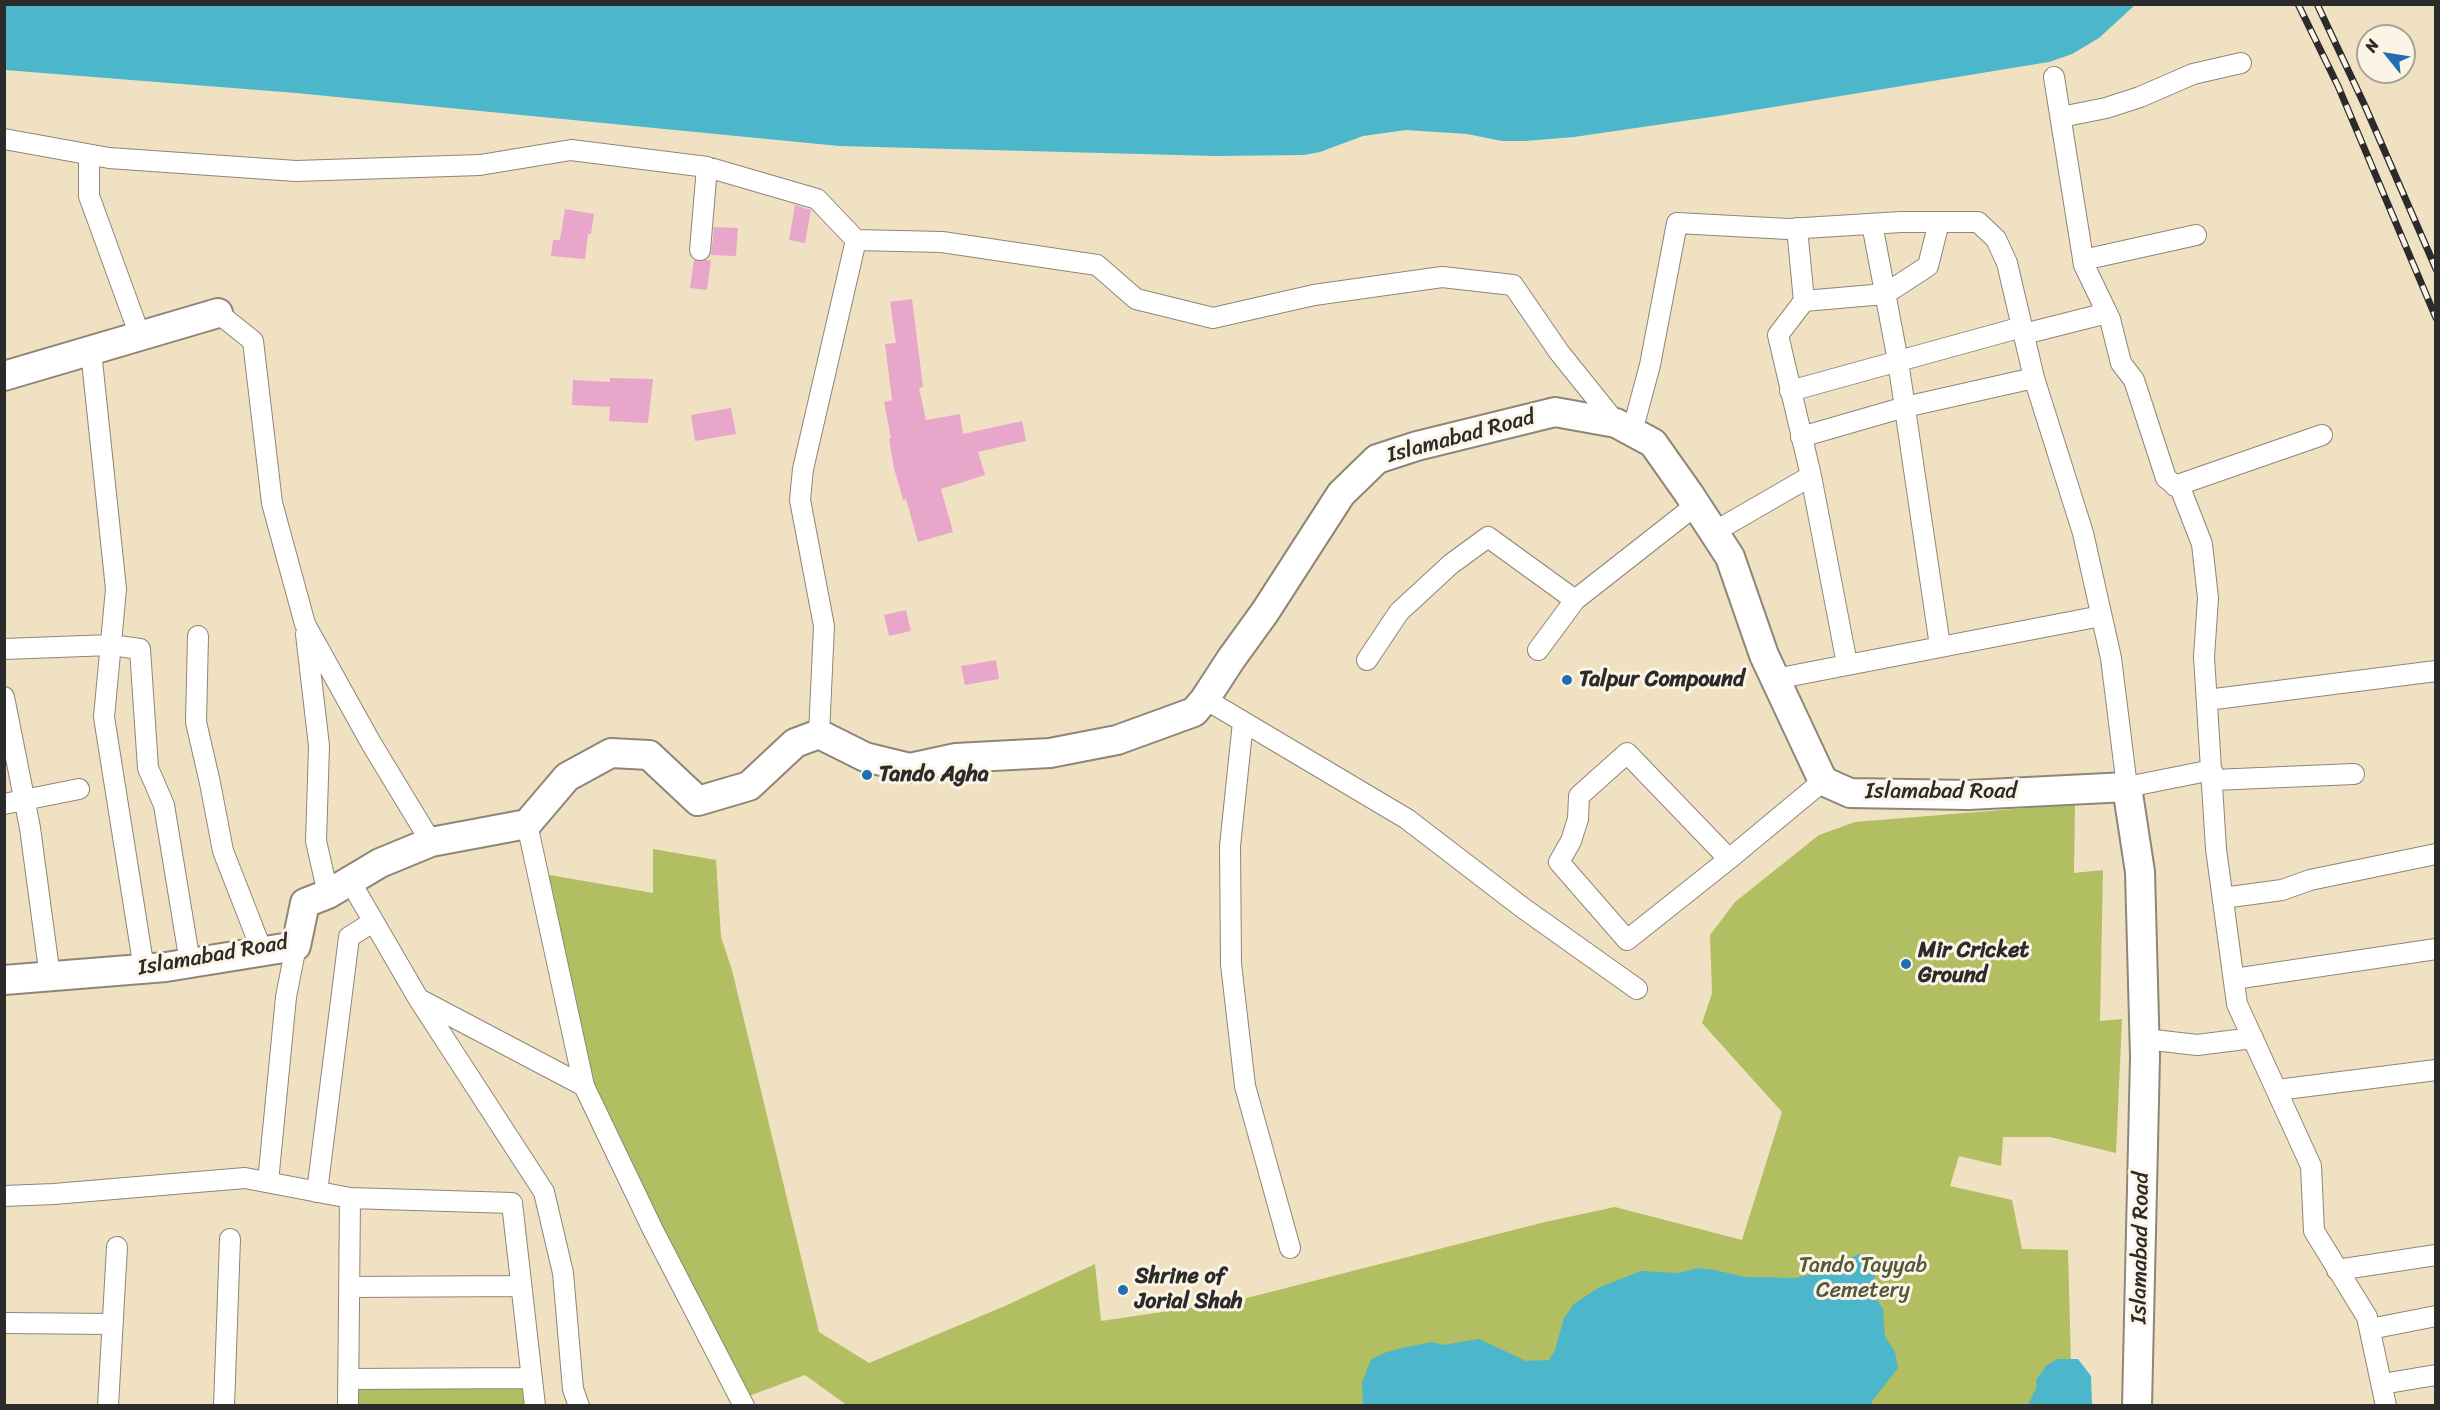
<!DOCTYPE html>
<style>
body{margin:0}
#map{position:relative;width:2440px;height:1410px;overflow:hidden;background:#f0e1c2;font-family:Sriracha,sans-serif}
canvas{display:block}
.frame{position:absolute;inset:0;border:6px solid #2b2b2b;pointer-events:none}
.north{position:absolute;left:2356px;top:24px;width:60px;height:60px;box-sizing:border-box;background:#fcf5e5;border:2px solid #a8a49b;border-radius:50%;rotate:300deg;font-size:16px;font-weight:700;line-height:24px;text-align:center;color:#2b2b2b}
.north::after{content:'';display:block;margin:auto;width:21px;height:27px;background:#1f6fb2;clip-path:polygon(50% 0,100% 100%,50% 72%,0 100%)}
</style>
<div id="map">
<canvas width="2440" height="1410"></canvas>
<div class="frame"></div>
<div class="north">N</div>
</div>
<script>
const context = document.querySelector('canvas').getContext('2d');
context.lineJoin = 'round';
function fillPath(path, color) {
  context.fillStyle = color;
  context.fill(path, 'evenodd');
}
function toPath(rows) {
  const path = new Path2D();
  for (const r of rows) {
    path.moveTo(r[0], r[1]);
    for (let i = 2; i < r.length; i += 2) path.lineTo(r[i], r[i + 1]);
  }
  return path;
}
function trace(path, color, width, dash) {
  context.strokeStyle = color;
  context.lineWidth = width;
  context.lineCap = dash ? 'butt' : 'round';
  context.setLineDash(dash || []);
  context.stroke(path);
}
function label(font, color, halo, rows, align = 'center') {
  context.font = font + ' Sriracha,sans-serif';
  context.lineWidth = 6;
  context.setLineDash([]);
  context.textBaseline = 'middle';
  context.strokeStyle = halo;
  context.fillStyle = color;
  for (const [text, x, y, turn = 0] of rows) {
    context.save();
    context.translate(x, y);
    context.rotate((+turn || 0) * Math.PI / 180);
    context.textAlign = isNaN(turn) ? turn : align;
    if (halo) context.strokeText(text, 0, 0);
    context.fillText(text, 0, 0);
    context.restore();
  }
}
const green = toPath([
 [2075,804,2074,873,2103,870,2100,1021,2122,1019,2116,1153,2050,1137,2003,1137,2001,1166,1959,1156,1950,1186,2012,1200,2022,1249,2068,1250,2072,1405,848,1406,805,1375,741,1399,584,1086,538,873,653,893,653,849,716,860,721,937,732,970,819,1332,869,1363,1005,1306,1095,1264,1101,1321,1231,1302,1545,1222,1615,1207,1742,1240,1782,1112,1702,1023,1712,993,1710,935,1735,902,1819,835,1855,822],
 [532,1378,535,1406,348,1406,348,1379]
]);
const water = toPath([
 [4,5,5,4,2135,5,2099,38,2072,54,2049,62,1718,116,1574,137,1525,141,1502,141,1467,134,1406,130,1363,136,1320,152,1304,155,1215,156,839,146,296,93,5,70],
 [1864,1254,1872,1256,1876,1265,1873,1293,1883,1309,1885,1336,1895,1352,1898,1368,1872,1401,1871,1405,1363,1405,1362,1382,1371,1360,1384,1353,1406,1347,1432,1342,1443,1345,1479,1339,1526,1361,1549,1360,1555,1350,1564,1318,1574,1304,1598,1288,1641,1271,1678,1273,1698,1268,1715,1270,1745,1277,1796,1278,1833,1269,1856,1255],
 [2058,1359,2078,1359,2091,1376,2092,1405,2028,1405,2037,1386,2036,1380,2047,1365]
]);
const building = toPath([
 [795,205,811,210,805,243,789,240],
 [565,209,594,214,591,234,588,234,585,259,551,256,553,240,560,240],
 [714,227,738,228,736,256,711,255],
 [694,260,711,260,707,290,690,288],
 [912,299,923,387,919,388,926,420,960,414,963,434,1022,421,1026,441,978,452,985,475,941,489,953,532,918,542,906,499,903,500,894,468,889,439,891,438,884,402,892,400,885,344,896,343,890,302],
 [610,378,653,379,648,423,609,421,610,407,572,405,573,380,610,382],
 [731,408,736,434,695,441,691,415],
 [906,610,911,631,889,636,884,615],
 [996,660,999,679,965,685,961,666]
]);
const street = toPath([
 [2054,77,2084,265,2110,319,2121,363,2134,380,2166,478,2181,490,2202,544,2208,598,2204,657,2216,849,2237,1004,2311,1166,2314,1231,2367,1317,2386,1406],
 [2061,117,2106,108,2140,97,2193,74,2241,63],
 [4,139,109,158,296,171,480,165,571,150,707,167,817,199,856,240,803,469,800,500,824,626,819,734],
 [89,155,89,196,140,336],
 [1872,224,1898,361,1940,646],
 [1797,228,1804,301,1778,335,1811,476,1847,664],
 [856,240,942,242,1097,265,1136,299,1213,318,1314,295,1442,277,1513,285,1559,352,1616,423],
 [700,250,707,167],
 [2083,260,2196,235],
 [1804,301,1885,294,1928,266,1939,222],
 [218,313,253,341,272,503,305,624,371,743,431,842],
 [2024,334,2107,313],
 [91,351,116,589,104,717,144,969],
 [1790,391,2022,327],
 [1632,432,1650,365,1677,223,1788,229,1901,222,1978,222,1996,239,2007,263,2034,378,2083,533,2111,658,2127,787,2212,770],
 [1801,437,1905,407,2034,378],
 [2175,486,2322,435],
 [1714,532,1811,476],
 [306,634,319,746,316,841,328,894],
 [198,636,196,722,210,783,223,851,262,951],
 [4,649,111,645,140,649,148,768,164,805,190,963],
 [1538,650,1575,600,1696,505],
 [1367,660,1399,612,1451,564,1488,537,1575,600],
 [1775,679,2101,616],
 [4,697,30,828,50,977],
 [1205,699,1407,819,1523,908,1637,989],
 [2207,700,2436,671],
 [1243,722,1230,846,1231,964,1245,1086,1290,1248],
 [2213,780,2354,774],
 [4,804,79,789],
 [527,824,584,1086],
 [1729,859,1627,753,1579,796,1578,819,1571,841,1559,862,1627,940,1729,859,1823,781],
 [350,881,418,998,544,1192,563,1273,573,1389,579,1406],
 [2223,898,2282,890,2310,880,2436,854],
 [2234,979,2436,949],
 [419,999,584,1086,653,1230,744,1406],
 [2145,1039,2197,1045,2253,1038],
 [2277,1090,2436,1070],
 [268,1182,286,997,296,946],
 [317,1192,349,937,373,922],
 [4,1196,54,1194,245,1178,350,1198,348,1406],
 [350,1198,512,1203,535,1406],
 [2337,1270,2436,1255],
 [349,1287,521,1286],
 [4,1323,112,1324],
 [2370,1329,2436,1316],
 [348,1379,532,1378],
 [2382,1384,2436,1375],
 [108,1406,117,1247],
 [224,1406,230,1239]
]);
const secondary = toPath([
 [4,376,218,313],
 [4,980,166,967,296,946,305,903,328,894,380,863,431,842,527,824,567,777,611,753,649,755,698,801,749,786,795,743,819,734,865,757,910,768,956,758,1050,753,1117,740,1194,712,1205,699,1231,659,1265,612,1341,494,1377,459,1417,446,1555,412,1616,423,1653,443,1689,494,1730,557,1764,655,1823,781,1850,793,1968,795,2127,787,2140,872,2145,1057,2137,1406]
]);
const rail = toPath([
 [2298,4,2338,86,2436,318],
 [2317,4,2365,106,2436,269]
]);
const markers = [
 [1567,680,6,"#1f6fb2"],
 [867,775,6,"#1f6fb2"],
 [1906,964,6,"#1f6fb2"],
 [1123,1290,6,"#1f6fb2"]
];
const streetNames = [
 ["Islamabad Road",1461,437,-15],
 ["Islamabad Road",1941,792],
 ["Islamabad Road",213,956,-10],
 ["Islamabad Road",2141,1248,-89]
];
const poiNames = [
 ["Talpur Compound",1579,680],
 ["Tando Agha",879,775],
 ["Mir Cricket",1918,951],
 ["Ground",1918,976],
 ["Shrine of",1135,1277],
 ["Jorial Shah",1135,1302]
];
const parkNames = [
 ["Tando Tayyab",1863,1266],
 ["Cemetery",1863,1291]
];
fillPath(green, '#b1be61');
fillPath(water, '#4cb6ca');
fillPath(building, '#e8a6ca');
trace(street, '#8e8676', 22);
trace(secondary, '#8e8676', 32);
trace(street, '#fff', 20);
trace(secondary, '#fff', 28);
trace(rail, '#2b2b2b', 7);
trace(rail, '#fcf5e5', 4.5, [14]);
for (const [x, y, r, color] of markers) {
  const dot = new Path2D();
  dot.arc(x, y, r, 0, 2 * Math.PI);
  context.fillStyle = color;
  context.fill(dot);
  trace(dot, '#fcf5e5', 2);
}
label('22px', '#2b2b2b', '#fcf5e5', streetNames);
label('bold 22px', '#2b2b2b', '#fcf5e5', poiNames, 'left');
label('22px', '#53573b', '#fcf5e5', parkNames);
</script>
